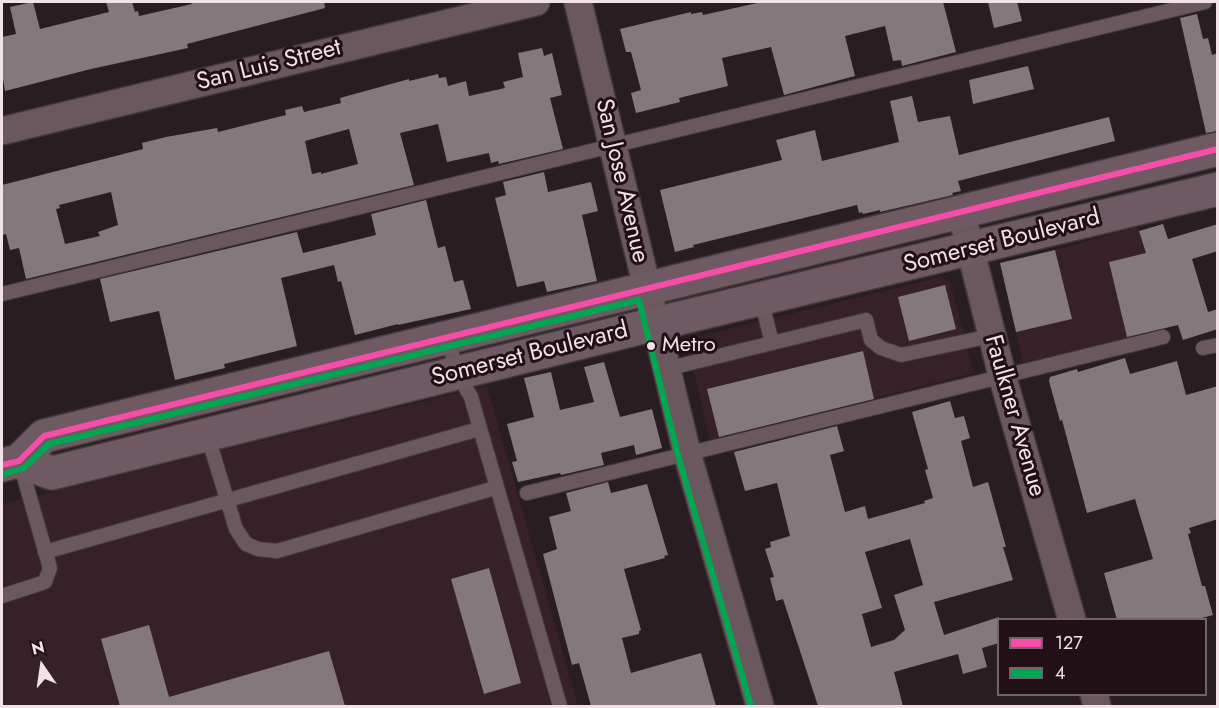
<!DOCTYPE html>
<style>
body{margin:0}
#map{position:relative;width:1219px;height:708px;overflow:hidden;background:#281d21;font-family:Jost,sans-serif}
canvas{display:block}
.frame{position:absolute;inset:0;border:3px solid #f0e2e7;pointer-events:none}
.legend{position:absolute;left:997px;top:618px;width:210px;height:78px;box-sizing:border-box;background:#221017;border:2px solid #74646a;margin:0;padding:8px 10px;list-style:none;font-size:18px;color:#f0e2e7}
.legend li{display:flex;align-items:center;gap:12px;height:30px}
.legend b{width:30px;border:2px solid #74646a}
.north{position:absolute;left:12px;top:636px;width:60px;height:60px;-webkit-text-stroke:4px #221017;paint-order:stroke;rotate:347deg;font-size:16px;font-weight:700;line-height:24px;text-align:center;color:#f0e2e7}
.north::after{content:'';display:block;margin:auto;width:21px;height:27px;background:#f0e2e7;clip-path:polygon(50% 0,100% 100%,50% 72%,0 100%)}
</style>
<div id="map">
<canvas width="1219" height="708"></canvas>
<div class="frame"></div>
<ul class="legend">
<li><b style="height:8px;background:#f54da8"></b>127</li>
<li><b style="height:8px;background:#00a651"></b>4</li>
</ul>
<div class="north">N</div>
</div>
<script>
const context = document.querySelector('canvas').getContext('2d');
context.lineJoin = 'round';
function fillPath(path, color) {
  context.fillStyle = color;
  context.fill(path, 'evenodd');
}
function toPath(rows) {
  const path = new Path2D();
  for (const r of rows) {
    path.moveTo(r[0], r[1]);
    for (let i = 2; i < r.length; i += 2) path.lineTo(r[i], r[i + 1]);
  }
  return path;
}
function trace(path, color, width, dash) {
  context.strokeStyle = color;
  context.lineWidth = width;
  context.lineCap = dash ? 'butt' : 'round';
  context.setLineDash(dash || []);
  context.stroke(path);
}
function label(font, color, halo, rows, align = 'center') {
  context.font = font + ' Jost,sans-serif';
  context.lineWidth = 6;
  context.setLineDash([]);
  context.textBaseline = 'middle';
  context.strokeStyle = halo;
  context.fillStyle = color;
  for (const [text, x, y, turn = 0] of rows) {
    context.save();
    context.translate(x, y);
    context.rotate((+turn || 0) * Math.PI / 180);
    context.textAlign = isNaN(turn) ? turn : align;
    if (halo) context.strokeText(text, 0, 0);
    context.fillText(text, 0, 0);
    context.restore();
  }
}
const built = toPath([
 [1138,227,1168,328,1023,363,1002,272,999,270,1005,260,1008,261,1055,250],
 [941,277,950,282,974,373,710,440,687,344,692,338],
 [487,386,578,706,2,706,2,504]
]);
const building = toPath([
 [33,2,40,29,109,12,106,2,132,2,135,12,138,11,139,16,192,4,191,2,324,2,325,8,187,44,188,48,91,69,5,91,2,73,2,37,16,34,10,7],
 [762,2,943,2,956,52,902,66,901,60,893,61,885,26,845,36,855,76,784,95,771,47,722,58,728,86,679,98,680,102,636,113,631,93,641,90,631,52,626,52,620,29,691,12,691,14,702,12,703,15],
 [988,2,1017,2,1022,21,994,28],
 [1197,14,1203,39,1208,38,1212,55,1218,53,1218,131,1206,133,1180,18],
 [542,48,544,56,552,53,562,95,550,98,563,149,499,164,498,161,491,163,489,153,447,162,438,124,400,133,414,185,26,279,19,248,10,250,6,234,2,235,2,185,143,149,142,143,166,137,217,128,218,132,286,115,285,110,302,106,304,112,341,103,340,98,409,79,409,81,438,74,439,78,446,77,448,86,466,81,469,96,505,88,503,82,523,77,518,53],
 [349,129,358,164,321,174,321,172,312,174,305,141],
 [111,192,118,225,98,232,100,236,65,244,56,209,60,208,59,205],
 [1028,66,1034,89,973,104,969,80],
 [912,96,918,122,950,116,959,155,1109,117,1115,141,958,181,961,191,952,193,953,195,880,212,880,210,863,214,862,212,859,213,857,205,693,245,694,247,675,252,660,190,782,160,776,140,815,130,822,161,899,142,890,101],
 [544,172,548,192,591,182,598,211,582,215,597,281,547,292,544,281,517,287,495,198,506,195,503,182],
 [426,200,438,248,445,246,454,282,463,280,471,309,398,325,398,324,355,335,341,281,338,282,334,265,281,278,297,346,224,364,225,368,175,380,159,311,110,322,100,279,297,232,303,253,376,235,371,214],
 [1163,224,1168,239,1218,224,1218,251,1192,259,1208,312,1218,309,1218,329,1183,340,1178,325,1127,337,1109,262,1146,253,1139,231],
 [1055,250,1072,319,1016,332,1000,263],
 [945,285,956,329,909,341,898,297],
 [863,351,874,399,719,437,707,389],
 [1125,358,1130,374,1177,361,1186,395,1218,386,1218,519,1189,528,1191,533,1188,534,1202,586,1205,586,1213,615,1195,620,1117,620,1104,573,1153,559,1135,499,1087,513,1062,420,1060,421,1049,381,1050,377,1077,369,1078,372],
 [604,362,620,417,652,409,662,448,636,455,634,445,601,453,604,465,561,475,560,473,518,482,512,462,517,461,507,424,534,417,524,378,551,372,560,410,594,402,584,367],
 [950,401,955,418,964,416,970,438,961,441,973,487,988,482,1006,547,1003,547,1013,580,934,602,944,635,999,617,999,643,982,648,987,667,963,674,958,654,894,672,903,706,818,706,783,599,776,601,770,578,774,577,765,549,771,547,770,542,790,536,777,483,745,491,734,452,837,426,844,451,830,455,845,512,865,506,868,519,925,503,924,501,933,498,925,470,928,469,912,412],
 [910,539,923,585,894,595,905,630,894,640,871,647,862,614,882,608,865,552],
 [608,482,611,493,647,484,668,555,664,556,665,558,624,569,641,630,639,631,639,634,622,638,631,673,701,653,716,706,591,706,579,663,572,665,543,554,557,549,549,517,571,511,566,493],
 [489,568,521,683,484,694,451,579],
 [149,625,169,697,329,651,345,706,120,706,101,639]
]);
const service = toPath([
 [2,294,1205,2],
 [761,299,772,343,866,320,871,340,881,348,901,355,991,336],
 [448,338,457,373,471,397,560,706],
 [1203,348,1218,345],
 [666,369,772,343],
 [207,434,236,529,246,544,258,549,277,551,495,488],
 [527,493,1163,337],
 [45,552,479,429],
 [2,596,45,582,50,568,20,463]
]);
const minor = toPath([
 [578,2,687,453,760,706],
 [2,131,536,2],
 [961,212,1002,375,1072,620],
 [1094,694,1097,706]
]);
const secondary = toPath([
 [19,461,52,473,655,324,1218,189],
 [2,465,19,461,44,436,1218,149]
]);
const bus1 = toPath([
 [2,465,19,461,44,436,1218,149]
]);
const bus2 = toPath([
 [4,474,24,468,49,444,639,300,678,455,751,706]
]);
const markers = [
 [651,346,5,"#f0e2e7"]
];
const busNames = [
 ["Metro",662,346]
];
const streetNames = [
 ["San Luis Street",269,66,-14],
 ["San Jose Avenue",621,181,77],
 ["Somerset Boulevard",1002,242,-14],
 ["Somerset Boulevard",530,355,-14],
 ["Faulkner Avenue",1014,416,74]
];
fillPath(built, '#382029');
fillPath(building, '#83797d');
trace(service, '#43393e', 16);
trace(minor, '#43393e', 30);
trace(secondary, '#43393e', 36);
trace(service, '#6b585f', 14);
trace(minor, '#6b585f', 27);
trace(secondary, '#6f5962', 33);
trace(bus1, '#f54da8', 6);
trace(bus2, '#00a651', 6);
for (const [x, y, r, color] of markers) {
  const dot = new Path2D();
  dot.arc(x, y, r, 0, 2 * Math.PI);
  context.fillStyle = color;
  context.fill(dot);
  trace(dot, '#221017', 2);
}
label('22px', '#f0e2e7', '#221017', busNames, 'left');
label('24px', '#f0e2e7', '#221017', streetNames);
</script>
